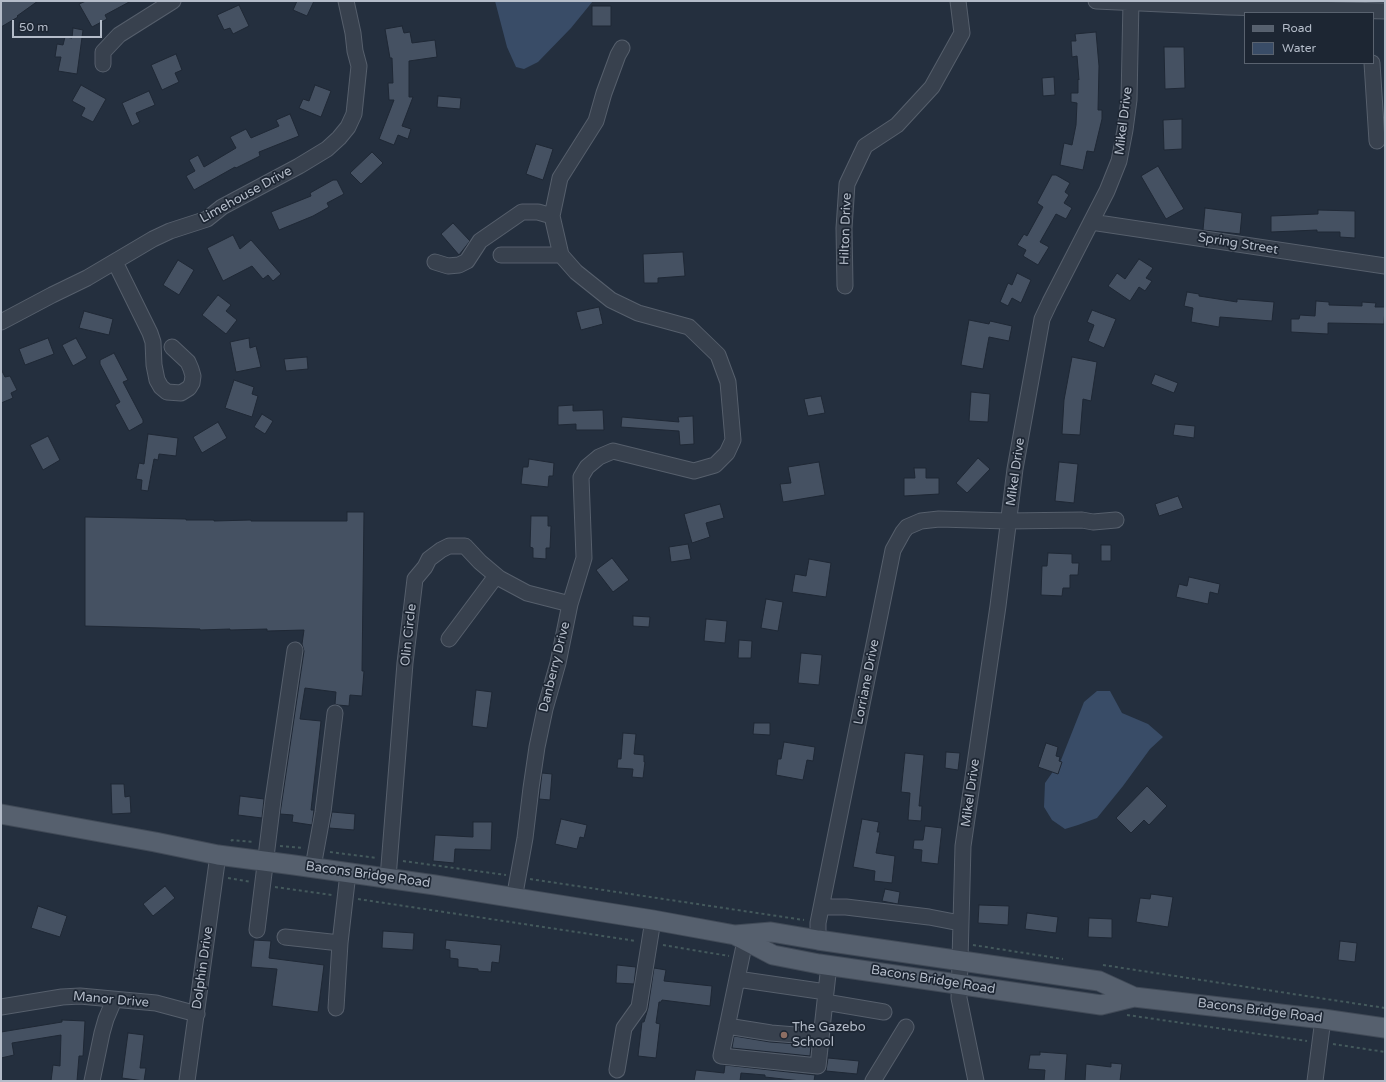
<!DOCTYPE html>
<style>
body{margin:0}
#map{position:relative;width:1386px;height:1082px;overflow:hidden;background:#242f3e;font-family:"Varela Round",sans-serif}
canvas{display:block}
.frame{position:absolute;inset:0;border:2px solid #b4bcc9;pointer-events:none}
.legend{position:absolute;left:1244px;top:12px;width:130px;height:52px;box-sizing:border-box;background:#1d2633;border:1px solid #59626f;margin:0;padding:5px 7px;list-style:none;font-size:12px;color:#b4bcc9}
.legend li{display:flex;align-items:center;gap:8px;height:20px}
.legend b{width:20px;border:1px solid #59626f}
.scale{position:absolute;left:12px;top:20px;width:90px;height:18px;box-sizing:border-box;border:2px solid #b4bcc9;border-top:0;padding-left:5px;font-size:12px;line-height:14px;white-space:nowrap;color:#b4bcc9;-webkit-text-stroke:3px #1d2633;paint-order:stroke}
</style>
<div id="map">
<canvas width="1386" height="1082"></canvas>
<div class="frame"></div>
<ul class="legend">
<li><b style="height:5px;background:#56606e"></b>Road</li>
<li><b style="height:11px;background:#394c67"></b>Water</li>
</ul>
<div class="scale">50 m</div>
</div>
<script>
const context = document.querySelector('canvas').getContext('2d');
context.lineJoin = 'round';
function fillPath(path, color) {
  context.fillStyle = color;
  context.fill(path, 'evenodd');
}
function toPath(rows) {
  const path = new Path2D();
  for (const r of rows) {
    path.moveTo(r[0], r[1]);
    for (let i = 2; i < r.length; i += 2) path.lineTo(r[i], r[i + 1]);
  }
  return path;
}
function trace(path, color, width, dash) {
  context.strokeStyle = color;
  context.lineWidth = width;
  context.lineCap = dash ? 'butt' : 'round';
  context.setLineDash(dash || []);
  context.stroke(path);
}
function label(font, color, halo, rows, align = 'center') {
  context.font = font + ' "Varela Round",sans-serif';
  context.lineWidth = 3.5;
  context.setLineDash([]);
  context.textBaseline = 'middle';
  context.strokeStyle = halo;
  context.fillStyle = color;
  for (const [text, x, y, turn = 0] of rows) {
    context.save();
    context.translate(x, y);
    context.rotate((+turn || 0) * Math.PI / 180);
    context.textAlign = isNaN(turn) ? turn : align;
    if (halo) context.strokeText(text, 0, 0);
    context.fillText(text, 0, 0);
    context.restore();
  }
}
const water = toPath([
 [495,1,593,1,571,28,538,62,524,69,516,67,507,47],
 [1097,691,1110,691,1122,713,1148,724,1163,737,1150,749,1123,786,1097,818,1078,825,1065,829,1052,820,1044,807,1045,783,1061,760,1084,702]
]);
const building = toPath([
 [1,1,38,1,17,16,18,17,1,27,1,1],
 [86,1,131,1,105,15,107,19,92,27,79,4,86,1],
 [297,1,314,1,307,16,293,10,297,1],
 [239,5,249,26,233,34,230,28,224,30,217,15,239,5],
 [592,6,611,6,611,26,592,26,592,6],
 [402,26,404,33,410,32,412,43,435,40,437,57,409,61,409,97,413,97,402,126,411,129,408,139,398,135,394,145,379,139,394,100,389,100,388,83,393,83,392,58,390,58,385,29,402,26],
 [73,28,83,30,77,74,58,71,61,57,55,57,57,44,63,45,65,37,72,38,73,28],
 [1096,32,1099,66,1098,110,1102,110,1102,119,1094,152,1087,151,1083,170,1060,165,1064,143,1072,145,1076,125,1077,103,1071,102,1071,93,1078,93,1078,79,1079,80,1077,56,1072,57,1071,41,1076,41,1075,34,1096,32],
 [1164,47,1184,47,1185,88,1165,89,1164,47],
 [176,54,182,70,175,73,179,82,162,90,151,65,176,54],
 [1054,77,1055,95,1043,96,1042,78,1054,77],
 [81,85,106,99,93,122,81,116,85,108,72,101,81,85],
 [315,85,331,91,321,117,299,108,303,99,309,101,315,85],
 [149,91,155,105,136,113,140,122,132,126,122,103,149,91],
 [438,96,461,98,460,109,437,107,438,96],
 [290,114,299,136,259,152,260,156,236,168,235,167,194,190,186,176,195,171,189,160,198,155,204,167,236,148,230,137,246,129,251,138,279,126,276,120,290,114],
 [1182,119,1182,149,1164,150,1163,120,1182,119],
 [536,144,553,149,543,180,526,174,536,144],
 [372,152,383,163,361,184,350,173,372,152],
 [1158,166,1184,209,1166,219,1141,176,1158,166],
 [1052,175,1056,175,1070,183,1065,192,1069,195,1064,203,1072,208,1066,219,1056,214,1040,242,1049,247,1038,265,1023,256,1026,250,1017,245,1024,234,1027,236,1043,207,1037,203,1052,175],
 [333,180,337,180,344,194,327,203,329,207,313,216,279,230,271,212,311,196,310,193,333,180],
 [1205,208,1242,213,1240,234,1203,230,1205,208],
 [1318,210,1355,211,1355,238,1340,237,1340,232,1317,232,1317,230,1271,232,1271,216,1318,214,1318,210],
 [453,223,470,241,459,255,441,234,453,223],
 [233,235,240,249,251,240,281,274,273,281,268,275,263,279,252,266,223,281,207,248,233,235],
 [683,252,685,276,658,278,658,283,644,283,643,254,683,252],
 [1139,259,1153,268,1146,278,1152,281,1145,291,1139,287,1130,301,1108,286,1117,273,1125,279,1139,259],
 [178,260,194,270,179,295,163,285,178,260],
 [1017,273,1031,280,1021,303,1012,298,1008,306,1000,302,1008,283,1012,285,1017,273],
 [1187,292,1199,294,1199,296,1237,302,1237,299,1274,302,1272,321,1220,317,1219,327,1191,322,1193,308,1184,306,1187,292],
 [218,295,231,305,226,311,237,320,226,334,202,315,218,295],
 [1316,301,1329,302,1329,305,1362,306,1362,302,1376,303,1375,307,1385,307,1384,324,1328,323,1328,334,1291,332,1291,319,1299,319,1300,315,1315,316,1316,301],
 [599,307,603,324,581,330,576,312,599,307],
 [1092,310,1116,319,1104,348,1088,341,1094,325,1087,322,1092,310],
 [84,311,113,319,109,335,79,328,84,311],
 [969,320,989,324,990,321,1012,326,1009,341,989,337,983,369,961,365,969,320],
 [48,338,54,354,25,365,19,349,48,338],
 [76,338,87,358,73,366,62,345,76,338],
 [249,338,250,348,256,346,261,367,236,372,230,342,249,338],
 [114,353,128,380,123,382,143,420,143,423,129,431,115,405,120,402,100,364,100,360,114,353],
 [307,357,308,369,286,371,284,359,307,357],
 [1072,357,1097,362,1091,401,1083,399,1080,435,1062,434,1064,400,1072,357],
 [1,369,5,377,10,376,17,390,11,393,13,398,1,403,1,369],
 [1155,374,1178,383,1174,393,1151,384,1155,374],
 [234,380,254,387,252,394,258,396,252,417,225,408,234,380],
 [971,392,990,394,988,422,969,421,971,392],
 [821,396,825,413,808,416,804,399,821,396],
 [573,405,573,411,603,410,604,430,576,430,576,424,558,425,558,406,573,405],
 [262,414,273,421,265,434,254,427,262,414],
 [693,416,694,444,680,445,679,431,621,427,622,417,679,422,678,417,693,416],
 [218,422,227,438,202,453,193,437,218,422],
 [1175,424,1195,426,1194,438,1173,435,1175,424],
 [148,434,178,438,176,456,159,454,158,460,154,459,148,491,141,490,142,480,136,479,139,463,144,464,148,434],
 [48,436,60,460,43,470,30,445,48,436],
 [978,458,990,469,967,493,956,483,978,458],
 [529,459,554,463,553,476,549,476,548,487,521,484,523,467,528,467,529,459],
 [819,462,825,495,783,502,780,484,791,483,788,467,819,462],
 [1059,462,1078,464,1074,503,1055,501,1059,462],
 [914,468,926,468,926,478,939,478,939,494,904,496,904,478,915,478,914,468],
 [1178,496,1183,508,1159,516,1155,504,1178,496],
 [720,504,724,518,706,523,710,537,692,543,684,514,720,504],
 [347,512,364,512,362,671,364,671,362,696,350,695,349,706,338,705,335,704,336,692,305,688,300,719,321,721,311,810,314,810,312,825,292,822,293,815,280,814,304,651,302,644,304,630,267,631,267,629,230,630,230,629,200,630,200,629,85,626,85,517,186,519,186,520,214,520,214,521,251,520,251,521,347,521,347,512],
 [531,516,548,516,548,526,551,526,550,548,546,548,546,559,533,558,533,548,530,547,531,516],
 [688,544,691,559,671,562,669,547,688,544],
 [1101,545,1111,545,1111,561,1101,561,1101,545],
 [1048,553,1072,554,1072,563,1079,563,1078,575,1070,575,1070,588,1063,588,1062,596,1041,595,1042,566,1047,566,1048,553],
 [612,558,629,580,613,592,596,570,612,558],
 [809,559,831,563,826,597,792,592,795,574,806,576,809,559],
 [1189,577,1220,584,1218,594,1210,592,1208,604,1176,597,1179,584,1187,586,1189,577],
 [766,599,783,602,778,631,761,628,766,599],
 [633,616,650,617,649,627,633,626,633,616],
 [706,619,727,621,725,643,704,641,706,619],
 [739,640,752,641,751,658,738,658,739,640],
 [801,653,822,655,819,685,798,683,801,653],
 [476,690,492,692,487,728,472,726,476,690],
 [754,723,770,723,770,735,753,734,754,723],
 [623,733,636,734,634,754,644,755,644,762,645,762,643,778,632,777,633,769,617,768,618,759,621,759,623,733],
 [784,742,815,747,813,761,807,760,803,780,776,775,778,759,781,759,784,742],
 [1046,743,1058,747,1056,756,1060,757,1059,761,1062,762,1058,774,1038,767,1046,743],
 [946,752,960,753,958,770,945,768,946,752],
 [905,753,924,755,919,806,922,806,921,821,908,820,910,793,901,792,905,753],
 [542,773,552,774,550,800,539,799,542,773],
 [111,784,124,784,125,797,130,796,131,813,112,814,111,784],
 [1147,786,1167,806,1149,825,1144,820,1131,833,1116,818,1147,786],
 [240,796,264,799,262,818,238,815,240,796],
 [332,812,355,814,354,830,329,828,332,812],
 [561,819,587,825,584,838,580,837,577,849,555,844,561,819],
 [862,819,879,822,877,832,880,832,876,853,895,856,892,883,874,881,875,871,853,867,862,819],
 [473,822,492,822,491,850,455,849,454,863,433,861,435,835,473,837,473,822],
 [925,826,942,828,938,864,921,862,922,850,913,849,914,840,923,840,925,826],
 [165,886,175,898,153,916,143,904,165,886],
 [885,889,900,892,898,904,882,901,885,889],
 [1151,894,1173,897,1168,927,1136,922,1140,898,1150,899,1151,894],
 [979,905,1009,906,1008,925,978,923,979,905],
 [38,906,67,916,60,937,31,928,38,906],
 [1027,913,1058,917,1056,933,1025,929,1027,913],
 [1089,918,1112,919,1112,938,1088,937,1089,918],
 [383,931,414,933,413,950,382,948,383,931],
 [254,940,271,941,269,958,324,965,318,1012,272,1006,277,969,251,967,254,940],
 [446,940,501,945,499,963,492,962,491,972,478,971,478,969,458,967,458,959,450,958,450,950,445,949,446,940],
 [1340,941,1357,943,1355,962,1338,960,1340,941],
 [617,965,636,967,634,984,616,983,617,965],
 [654,968,666,970,664,981,712,986,710,1006,662,1000,661,1002,659,1002,656,1023,660,1024,656,1058,638,1056,642,1022,644,1022,648,1008,654,968],
 [62,1020,85,1021,83,1056,79,1056,77,1081,51,1081,53,1065,60,1066,61,1035,12,1043,14,1055,1,1058,1,1032,62,1022,62,1020],
 [128,1033,144,1035,140,1068,146,1068,144,1081,122,1078,128,1033],
 [734,1036,770,1042,811,1045,810,1056,732,1048,734,1036],
 [1040,1052,1067,1054,1065,1081,1044,1081,1045,1070,1028,1069,1030,1055,1040,1055,1040,1052],
 [828,1058,859,1061,857,1074,826,1071,828,1058],
 [1111,1063,1122,1064,1120,1081,1085,1081,1086,1064,1111,1067,1111,1063],
 [725,1065,815,1075,814,1081,801,1081,765,1077,765,1075,741,1073,740,1081,694,1081,696,1070,724,1073,725,1065]
]);
const path = toPath([
 [231,841,232,840,254,842],
 [280,846,304,848],
 [330,852,377,858],
 [403,861,506,875],
 [228,878,251,882],
 [530,879,804,920],
 [275,887,332,895],
 [358,899,636,941],
 [663,945,729,956],
 [973,945,1063,959],
 [1103,965,1385,1008],
 [1127,1015,1307,1041],
 [1333,1044,1385,1052]
]);
const minor = toPath([
 [1096,1,1228,7,1385,11],
 [1372,63,1377,141],
 [103,64,103,52,119,35,173,1],
 [1091,222,1385,266],
 [501,255,561,255,576,272,611,300,638,313,689,327,718,355,728,382,733,440,727,453,715,465,694,471,613,451,599,457,587,467,581,477,584,558,570,604,558,663,545,709,537,747,531,788,525,838,514,899],
 [561,255,552,216,560,178,596,121,604,93,618,55,622,48],
 [115,262,150,333,153,342,154,365,157,380,161,387,167,392,181,393,189,388,192,383,193,376,191,369,188,362,172,347],
 [435,262,448,266,459,265,467,261,480,241,522,212,538,212,552,216],
 [845,286,844,228,847,184,865,146,897,125,932,87,962,33,958,1],
 [1,322,52,295,87,278,153,239,170,231,207,219,222,207,299,166,327,149,339,138,348,127,354,114,359,66,355,51,353,33,346,1],
 [449,639,496,576],
 [313,867,323,812,335,713],
 [388,878,405,663,415,579,425,567,429,559,441,550,449,546,465,546,480,562,499,578,527,593,570,604],
 [822,907,846,907,929,917,960,923],
 [257,930,273,800,295,650],
 [285,937,340,943,348,873],
 [818,940,818,923,826,883,893,550,903,532,907,527,921,521,939,519,1008,521,1082,520,1093,522,1116,520],
 [745,941,737,979,826,992,829,965],
 [737,979,721,1056,818,1066,826,992],
 [825,1002,884,1012],
 [1,1007,62,997,80,996,156,1003,197,1014],
 [336,1008,340,943],
 [727,1026,771,1033,820,1037],
 [617,1070,624,1028,639,1007,653,920],
 [92,1081,102,1033,106,1019,114,1000],
 [187,1081,218,855],
 [873,1081,906,1027],
 [976,1081,959,998,963,846,998,606,1015,469,1042,319,1050,302,1107,191,1119,161,1125,130,1129,100,1131,1],
 [1315,1081,1323,1019]
]);
const major = toPath([
 [1,814,155,842,218,855,294,865,435,885,653,920,735,935,771,932,818,940,1099,981,1134,997,1323,1019,1385,1028],
 [735,935,773,955,819,964,1101,1005,1134,997]
]);
const markers = [
 [784,1035,4,"#8d6e63"]
];
const streetNames = [
 ["Mikel Drive",1124,121,-83],
 ["Limehouse Drive",246,195,-29],
 ["Hilton Drive",846,229,-88],
 ["Spring Street",1238,244,9],
 ["Mikel Drive",1016,472,-82],
 ["Olin Circle",409,635,-84],
 ["Danberry Drive",555,667,-76],
 ["Lorriane Drive",867,682,-79],
 ["Mikel Drive",971,793,-82],
 ["Bacons Bridge Road",368,875,8],
 ["Dolphin Drive",203,968,-82],
 ["Bacons Bridge Road",933,980,9],
 ["Manor Drive",111,1000,5],
 ["Bacons Bridge Road",1260,1011,7]
];
const poiNames = [
 ["The Gazebo",792,1028],
 ["School",792,1043]
];
fillPath(water, '#394c67');
fillPath(building, '#455162');
trace(building, '#1f2835', 1);
trace(minor, '#565f6c', 17);
trace(major, '#414a57', 21);
trace(path, '#44595c', 2, [3, 3]);
trace(minor, '#38414e', 15);
trace(major, '#56606e', 19);
for (const [x, y, r, color] of markers) {
  const dot = new Path2D();
  dot.arc(x, y, r, 0, 2 * Math.PI);
  context.fillStyle = color;
  context.fill(dot);
  trace(dot, '#1d2633', 1.5);
}
label('13px', '#b4bcc9', '#1d2633', streetNames);
label('13px', '#b4bcc9', '#1d2633', poiNames, 'left');
</script>
